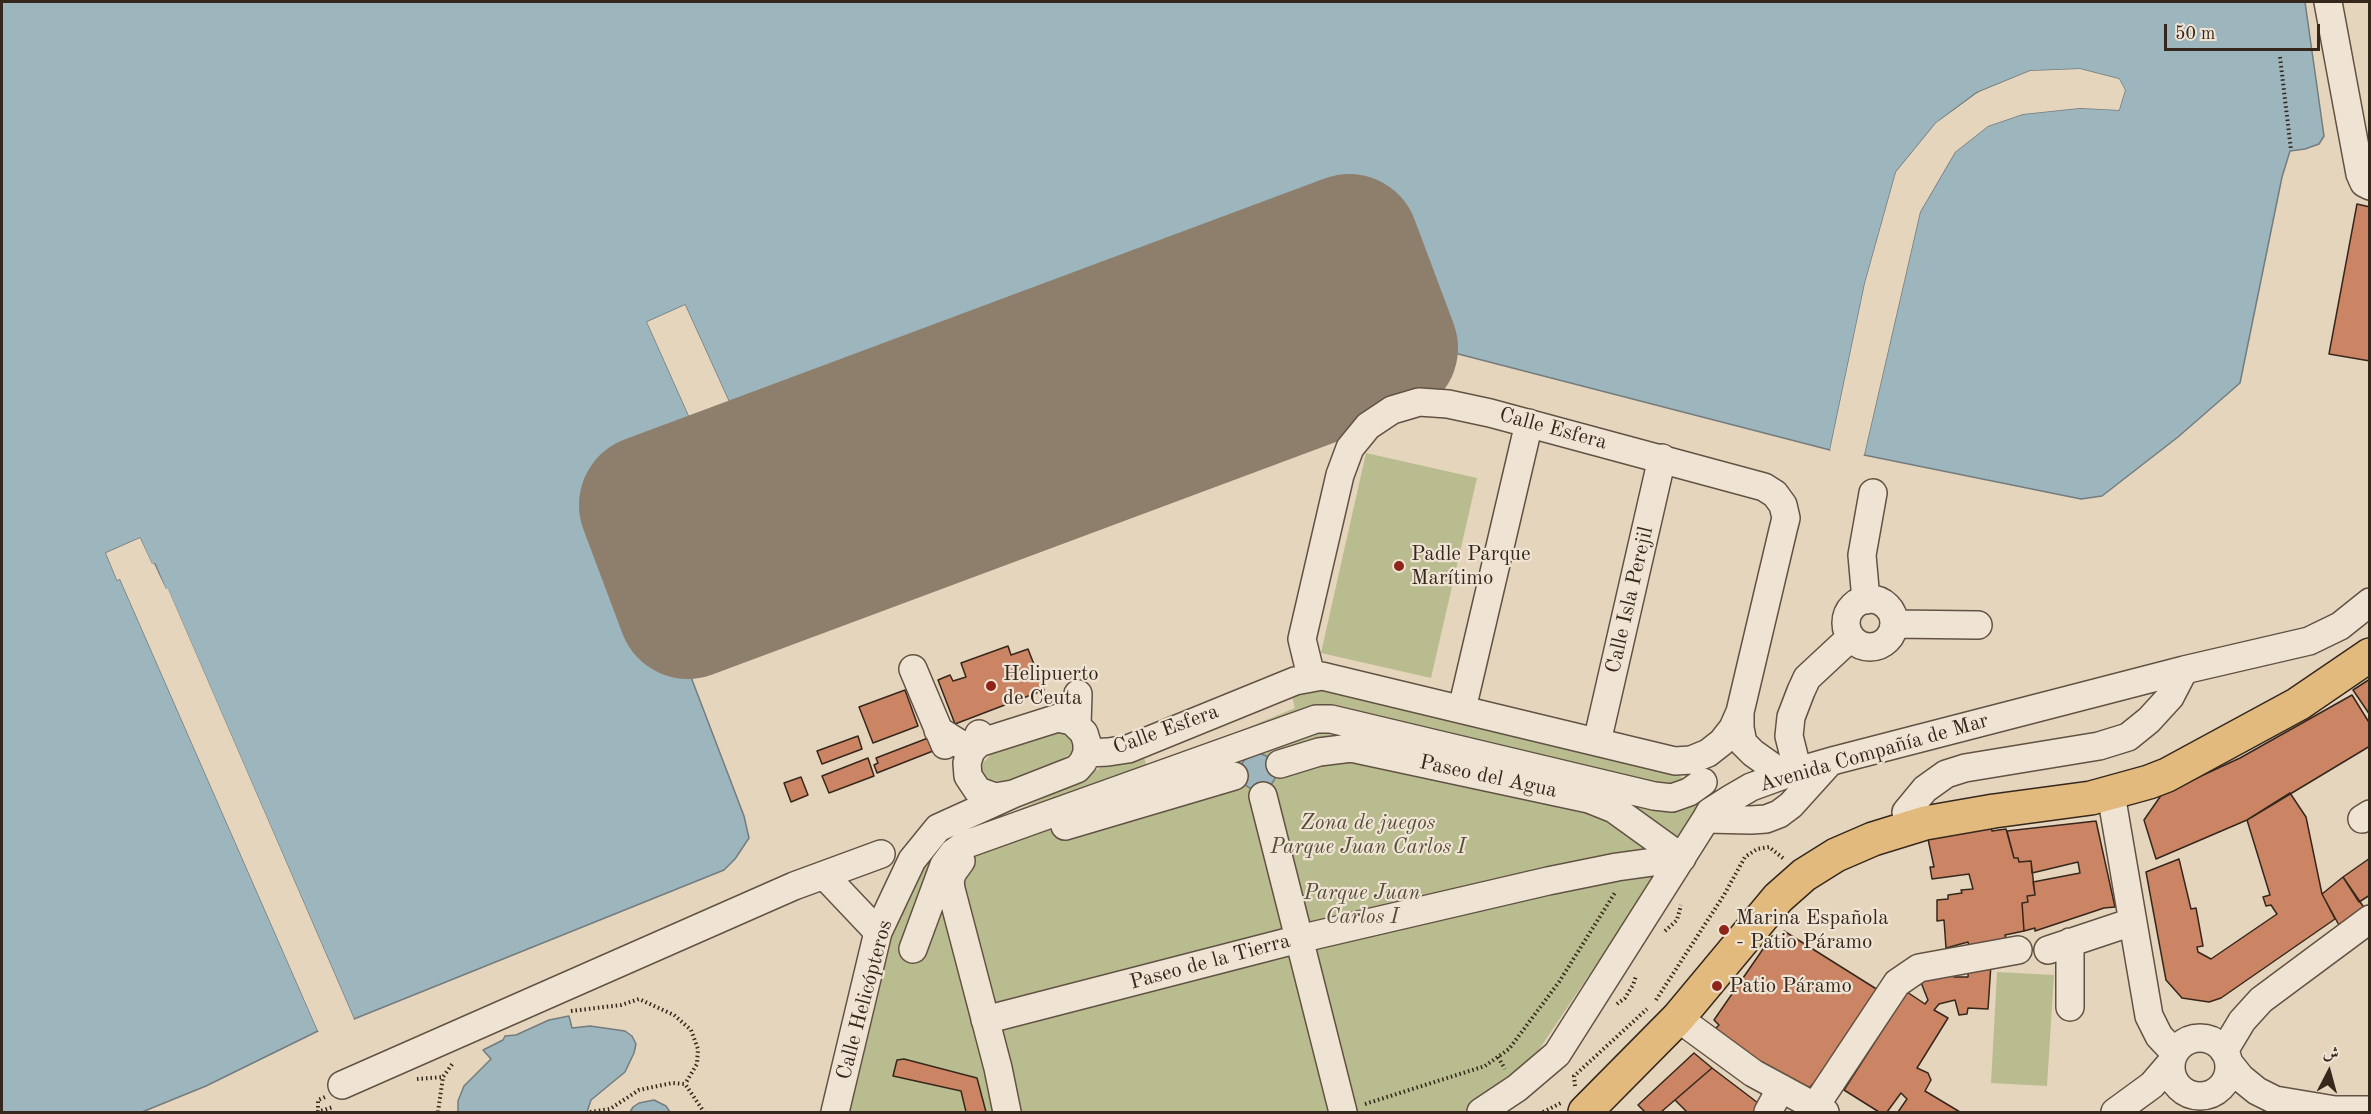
<!DOCTYPE html>
<meta charset="utf-8">
<style>
body{margin:0}
#map{position:relative;width:2371px;height:1114px;overflow:hidden;background:#e6d5bd;font-family:"Old Standard TT",Amiri,serif}
canvas{display:block}
.frame{position:absolute;inset:0;border:3px solid #36271c;pointer-events:none}
.north{position:absolute;left:2299px;top:1042px;width:60px;height:60px;-webkit-text-stroke:4px #efe4d4;paint-order:stroke;rotate:6deg;font-size:16px;font-weight:700;line-height:24px;text-align:center;color:#36271c}
.north::after{content:'';display:block;margin:auto;width:21px;height:27px;background:#36271c;clip-path:polygon(50% 0,100% 100%,50% 72%,0 100%)}
.scale{position:absolute;left:2164px;top:24px;width:156px;height:27px;box-sizing:border-box;border:3px solid #36271c;border-top:0;padding-left:8px;font-size:18px;line-height:21px;white-space:nowrap;color:#36271c;-webkit-text-stroke:4px #efe4d4;paint-order:stroke}
</style>
<div id="map">
<canvas width="2371" height="1114"></canvas>
<div class="frame"></div>
<div class="north">ش</div>
<div class="scale">50 m</div>
</div>
<script>
const context = document.querySelector('canvas').getContext('2d');
context.lineJoin = 'round';
function fillPath(path, color) {
  context.fillStyle = color;
  context.fill(path, 'evenodd');
}
function toPath(rows) {
  const path = new Path2D();
  for (const r of rows) {
    if (r.length === 3) {
      path.moveTo(r[0] + r[2], r[1]);
      path.arc(r[0], r[1], r[2], 0, 2 * Math.PI);
      continue;
    }
    path.moveTo(r[0], r[1]);
    for (let i = 2; i < r.length; i += 2) path.lineTo(r[i], r[i + 1]);
  }
  return path;
}
function trace(path, color, width, dash) {
  context.strokeStyle = color;
  context.lineWidth = width;
  context.lineCap = dash ? 'butt' : 'round';
  context.setLineDash(dash || []);
  context.stroke(path);
}
function label(font, color, halo, rows, align = 'center') {
  context.font = font + ' "Old Standard TT",serif';
  context.lineWidth = 4.5;
  context.setLineDash([]);
  context.textBaseline = 'middle';
  context.strokeStyle = halo;
  context.fillStyle = color;
  for (const [text, x, y, turn = 0] of rows) {
    context.save();
    context.translate(x, y);
    context.rotate((+turn || 0) * Math.PI / 180);
    context.textAlign = isNaN(turn) ? turn : align;
    if (halo) context.strokeText(text, 0, 0);
    context.fillText(text, 0, 0);
    context.restore();
  }
}
const green = toPath([
 [1366,453,1477,478,1431,678,1321,653],
 [1330,684,1662,765,1695,785,1702,802,1672,851,1508,1096,1475,1112,850,1112,898,913,935,848,1074,784,1111,761,1142,753,1148,769,1295,708,1292,697,1296,692],
 [1063,728,1076,738,1074,751,1063,759,1003,782,988,779,983,774,981,765,993,752],
 [1997,972,2054,975,2047,1086,1991,1083]
]);
const water = toPath([
 [2,2,2305,2,2324,136,2319,144,2305,149,2290,151,2282,177,2240,383,2178,437,2102,496,2081,499,1864,455,1920,212,1955,152,1988,126,2023,114,2080,108,2119,110,2125,90,2119,79,2080,69,2030,71,1976,93,1936,123,1896,172,1865,283,1830,450,1408,341,1364,228,1356,224,750,448,685,305,647,322,711,465,627,496,625,504,744,816,749,838,735,859,724,870,354,1019,168,590,166,590,155,564,152,565,140,538,106,553,117,580,120,579,318,1031,206,1086,142,1112,2,1112,2,2],
 [1258,772,18],
 [569,1016,572,1028,590,1026,625,1031,632,1036,636,1044,634,1053,625,1072,591,1100,587,1112,458,1112,458,1101,464,1086,491,1059,483,1050,503,1040,505,1036,516,1035,549,1020,569,1016],
 [654,1100,666,1106,670,1112,630,1112,633,1107,639,1103,654,1100]
]);
const pier = toPath([
 [2080,69,2119,79,2125,90,2119,110,2080,108,2023,114,1988,126,1955,152,1920,212,1864,455,1861,454,1917,211,1953,150,1986,124,2023,111,2080,105,2117,107,2122,90,2117,82,2080,72,2031,74,1977,96,1938,126,1898,174,1868,284,1833,450,1830,450,1865,283,1896,172,1936,123,1979,92,2030,71],
 [685,305,750,448,747,450,684,309,651,323,714,464,711,465,647,322],
 [140,538,152,564,154,564,166,589,168,589,354,1019,352,1020,166,593,153,568,149,566,139,542,110,555,119,576,123,578,321,1030,318,1031,120,579,117,580,106,553]
]);
const runway = toPath([
 [1349,244,1388,348,688,609,649,505,1349,244]
]);
const building = toPath([
 [2357,204,2370,207,2370,361,2329,354,2357,204],
 [1008,646,1011,655,1028,649,1044,690,955,724,938,680,950,675,953,681,966,677,961,663,1008,646],
 [2370,679,2370,715,2353,690,2370,679],
 [905,690,918,726,873,743,859,707,905,690],
 [2352,695,2370,724,2370,746,2247,820,2156,859,2144,820,2162,794,2240,758,2352,695],
 [858,736,862,749,822,764,817,751,858,736],
 [928,738,933,751,877,773,874,765,878,763,876,758,928,738],
 [868,758,874,776,829,793,822,776,868,758],
 [801,777,808,795,791,802,784,783,801,777],
 [2290,793,2306,817,2322,894,2335,919,2221,998,2209,1002,2182,998,2166,980,2146,872,2179,859,2191,909,2196,908,2203,946,2197,947,2198,952,2211,959,2277,914,2271,905,2266,906,2263,897,2270,895,2247,820,2290,793],
 [2096,821,2115,907,2104,908,2035,931,2035,928,2024,931,2022,903,2028,902,2027,896,2035,895,2033,882,2080,873,2078,862,2032,873,2031,861,2019,862,2018,858,2014,858,2007,831,2096,821],
 [1990,827,1992,831,2006,829,2014,858,2018,858,2019,862,2031,861,2035,895,2027,896,2028,902,2022,903,2024,931,2005,935,2006,938,1969,946,1968,942,1946,948,1944,920,1937,921,1937,900,1948,899,1948,895,1962,893,1961,890,1973,889,1969,874,1932,879,1930,867,1934,867,1928,839,1990,827],
 [2370,858,2370,895,2359,902,2343,877,2370,858],
 [2343,877,2365,909,2340,927,2322,894,2343,877],
 [1784,931,1878,990,1817,1085,1814,1083,1808,1089,1791,1088,1713,1031,1719,1025,1714,1020,1772,936,1779,940,1784,931],
 [1969,963,1991,964,1988,1009,1968,1008,1967,1014,1959,1015,1955,1000,1939,1004,1934,1010,1948,1018,1917,1068,1928,1073,1931,1080,1925,1091,1960,1112,1898,1112,1907,1099,1901,1093,1887,1112,1879,1112,1844,1090,1907,992,1925,1004,1928,1000,1920,980,1951,967,1954,977,1968,977,1969,963],
 [1694,1053,1712,1068,1661,1112,1645,1112,1638,1105,1694,1053],
 [904,1059,977,1078,986,1112,966,1112,961,1091,893,1076,897,1060,904,1059],
 [1712,1068,1762,1106,1757,1112,1687,1112,1675,1100,1712,1068]
]);
const path = toPath([
 [2280,57,2291,150],
 [1665,931,1677,920,1681,905],
 [1656,1000,1724,895,1745,857,1757,849,1769,847,1784,859],
 [1617,1004,1625,998,1633,985,1636,976],
 [571,1011,621,1005,639,999,674,1015,691,1030,698,1049,697,1064,685,1084],
 [1498,1057,1505,1069],
 [417,1079,443,1077],
 [1575,1086,1574,1076,1647,1009],
 [1365,1104,1485,1066,1509,1049,1559,982,1616,891],
 [317,1112,333,1107],
 [318,1112,318,1100,325,1097],
 [438,1112,443,1077,453,1063],
 [590,1112,610,1109,639,1090,672,1083,685,1084,704,1112],
 [1543,1112,1561,1103]
]);
const minor = toPath([
 [2328,2,2360,174,2364,183,2370,186],
 [1870,623,24],
 [1866,600,1862,555,1873,493],
 [1894,624,1978,625],
 [913,669,945,745],
 [1462,709,1529,423],
 [1740,712,1740,728,1743,743,1753,753,1784,775],
 [1058,718,1072,721,1084,733,1087,743,1087,753,1083,762,1077,769,1013,794,995,797,978,791,968,776,967,763,971,751,979,743,1058,718],
 [1077,725,1078,694],
 [938,730,971,751,979,734],
 [1597,742,1662,458],
 [1087,753,1108,752,1128,749,1295,681,1322,676,1675,761,1691,760,1708,753,1722,742,1733,728,1740,712,1783,530,1786,518,1783,505,1775,494,1764,487,1490,413,1448,404,1419,402,1392,410,1368,426,1350,448,1340,475,1302,639,1311,676],
 [1280,764,1319,752,1351,748,1589,799,1614,809,1682,858],
 [1798,772,1789,736,1791,717,1801,691,1807,678,1850,638],
 [2111,794,2149,1016,2159,1036,2174,1052],
 [1263,796,1343,1112],
 [1906,812,1925,789,1946,774,1965,768,2099,746,2128,737,2149,720,2170,697,2184,670],
 [1706,819,1751,820,1766,819,1779,814,1791,805,1829,763],
 [2362,819,2370,814],
 [1065,826,1234,776],
 [961,861,953,872,950,880,951,889,998,1068,1007,1112],
 [824,875,878,932],
 [913,949,944,865,953,853,964,845,1316,719,1331,719,1654,796,1672,798,1689,792,1703,782],
 [2048,950,2132,922],
 [2070,1007,2070,942],
 [1678,1018,1753,1073,1825,1112],
 [985,1020,1299,939,1548,881,1617,867,1682,858],
 [2200,1067,29],
 [2224,1051,2242,1021,2261,1000,2370,919],
 [2229,1063,2241,1078,2257,1091,2275,1100,2335,1110,2370,1110],
 [342,1085,794,886,881,854],
 [1814,1108,1897,983,1919,968,2018,950],
 [835,1112,878,932,912,860,938,828,1013,794],
 [1481,1112,1517,1088,1557,1054,1706,819,1710,812,1732,798,1751,787,1784,775,1836,760,2184,670,2309,641,2340,626,2370,602],
 [1768,1112,1781,1088],
 [2115,1112,2152,1085,2170,1064]
]);
const major = toPath([
 [1585,1112,1678,1018,1778,898,1804,875,1836,855,1873,839,1925,823,1994,811,2091,798,2149,782,2167,775,2298,704,2370,655]
]);
const markers = [
 [1399,566,6,"#8f2418"],
 [991,686,6,"#8f2418"],
 [1724,930,6,"#8f2418"],
 [1717,986,6,"#8f2418"]
];
const streetNames = [
 ["Calle Esfera",1553,429,15],
 ["Calle Isla Perejil",1630,600,-77],
 ["Calle Esfera",1166,730,-20],
 ["Avenida Compañía de Mar",1874,753,-16],
 ["Paseo del Agua",1488,777,12],
 ["Paseo de la Tierra",1210,962,-15],
 ["Calle Helicópteros",865,1000,-75]
];
const poiNames = [
 ["Padle Parque",1411,554],
 ["Marítimo",1411,578],
 ["Helipuerto",1003,674],
 ["de Ceuta",1003,698],
 ["Marina Española",1736,918],
 ["- Patio Páramo",1736,942],
 ["Patio Páramo",1729,986]
];
const parkNames = [
 ["Zona de juegos",1368,823],
 ["Parque Juan Carlos I",1368,847],
 ["Parque Juan",1362,893],
 ["Carlos I",1362,917]
];
fillPath(green, '#b9bc8e');
fillPath(water, '#9db5bd');
trace(water, '#747c7d', 1.5);
fillPath(pier, '#e6d5bd');
trace(runway, '#8e7e6c', 140);
fillPath(building, '#cb8564');
trace(building, '#36271c', 1.5);
trace(minor, '#625244', 30);
trace(major, '#36271c', 36);
trace(path, '#36271c', 4, [1.5, 3]);
trace(minor, '#efe4d4', 27);
trace(major, '#e3ba7e', 33);
for (const [x, y, r, color] of markers) {
  const dot = new Path2D();
  dot.arc(x, y, r, 0, 2 * Math.PI);
  context.fillStyle = color;
  context.fill(dot);
  trace(dot, '#efe4d4', 2);
}
label('21px', '#36271c', '#efe4d4', streetNames);
label('21px', '#36271c', '#efe4d4', poiNames, 'left');
label('italic 21px', '#574c38', '#efe4d4', parkNames);
</script>
